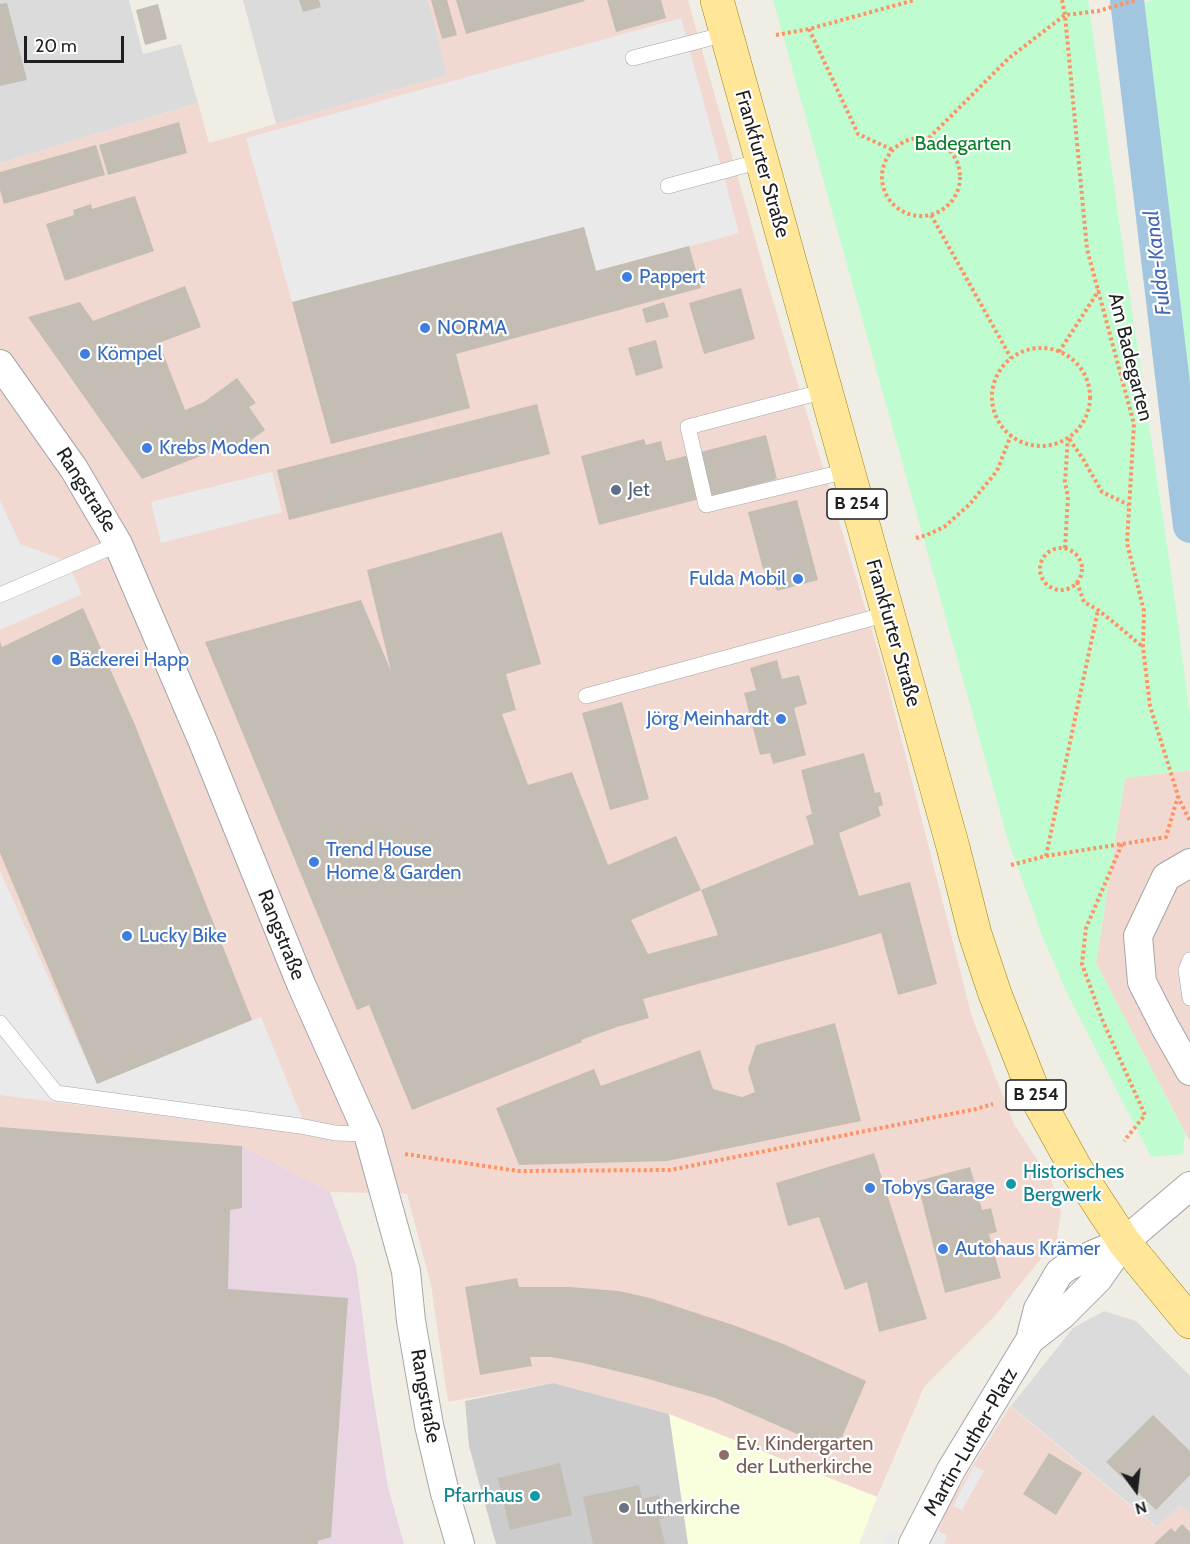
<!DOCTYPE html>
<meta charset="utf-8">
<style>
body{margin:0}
#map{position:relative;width:1190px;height:1544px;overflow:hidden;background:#f0eee4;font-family:Cabin,sans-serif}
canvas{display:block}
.north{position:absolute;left:1106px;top:1460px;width:60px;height:60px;-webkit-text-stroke:4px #fff;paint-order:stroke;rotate:165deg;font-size:16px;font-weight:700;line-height:24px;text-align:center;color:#1e1e1e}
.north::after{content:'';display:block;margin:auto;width:21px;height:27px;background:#1e1e1e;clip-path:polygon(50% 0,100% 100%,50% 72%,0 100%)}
.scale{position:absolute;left:24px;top:36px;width:100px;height:27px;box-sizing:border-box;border:3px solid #1e1e1e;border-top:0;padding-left:8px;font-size:18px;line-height:21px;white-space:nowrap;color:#1e1e1e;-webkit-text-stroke:4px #fff;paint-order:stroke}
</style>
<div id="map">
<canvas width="1190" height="1544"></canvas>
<div class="north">N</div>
<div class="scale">20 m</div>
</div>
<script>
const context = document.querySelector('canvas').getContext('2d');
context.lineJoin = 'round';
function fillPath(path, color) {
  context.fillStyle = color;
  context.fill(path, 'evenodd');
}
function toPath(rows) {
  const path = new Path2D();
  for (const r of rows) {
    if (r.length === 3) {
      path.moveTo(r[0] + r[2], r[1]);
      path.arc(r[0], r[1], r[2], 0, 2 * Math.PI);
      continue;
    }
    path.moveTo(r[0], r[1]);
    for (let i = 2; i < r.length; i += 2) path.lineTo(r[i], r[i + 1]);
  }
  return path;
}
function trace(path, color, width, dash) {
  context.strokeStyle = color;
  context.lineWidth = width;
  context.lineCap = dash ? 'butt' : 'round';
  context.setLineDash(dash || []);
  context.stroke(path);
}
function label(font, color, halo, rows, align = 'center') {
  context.font = font + ' Cabin,sans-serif';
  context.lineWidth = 4.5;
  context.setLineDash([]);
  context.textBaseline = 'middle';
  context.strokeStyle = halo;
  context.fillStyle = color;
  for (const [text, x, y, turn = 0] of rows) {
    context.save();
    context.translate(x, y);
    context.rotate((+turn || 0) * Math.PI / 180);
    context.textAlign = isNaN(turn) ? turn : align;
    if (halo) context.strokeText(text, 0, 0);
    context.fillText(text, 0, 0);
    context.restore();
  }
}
const residential = toPath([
 [0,0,129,0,143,54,181,44,198,103,0,163],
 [243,0,428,0,448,75,276,124],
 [1104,1311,1136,1321,1190,1376,1190,1514,1181,1505,1157,1527,1011,1406,1073,1328]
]);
const commercial = toPath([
 [428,0,688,0,765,274,884,671,972,1017,1014,1124,1052,1182,1061,1212,1057,1239,993,1318,924,1387,877,1497,669,1414,553,1383,448,1402,431,1285,407,1194,330,1192,242,1146,0,1127,0,163,198,103,209,143,447,75],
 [1190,770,1190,1142,1096,963,1125,778],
 [1010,1406,1156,1527,1181,1505,1190,1514,1190,1544,933,1544,949,1504]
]);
const industrial = toPath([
 [0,1127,242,1146,330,1192,356,1265,371,1383,388,1487,404,1544,0,1544]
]);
const education = toPath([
 [669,1414,877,1497,859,1544,688,1544]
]);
const religious = toPath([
 [553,1383,669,1414,688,1544,496,1544,469,1446,465,1401]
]);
const park = toPath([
 [773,0,1088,0,1126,270,1173,586,1190,716,1190,770,1125,778,1096,963,1185,1133,1183,1154,1151,1157,1067,993,1043,938,1007,837],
 [1153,0,1190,0,1190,418,1142,3]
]);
const parking = toPath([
 [681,18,739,233,596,271,584,227,292,302,246,138],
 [272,472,282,512,161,543,151,502],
 [0,500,20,544,67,561,82,594,0,630],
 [0,871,97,1084,261,1017,309,1135,0,1095],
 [974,1466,984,1471,962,1510,953,1506],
 [889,1530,899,1533,894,1544,883,1544],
 [936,1530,947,1535,944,1544,930,1544]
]);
const canal = toPath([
 [1127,0,1190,526]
]);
const building = toPath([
 [299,0,319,0,321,7,303,12],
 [431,0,447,0,457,35,442,39],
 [456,0,584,0,585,1,466,34],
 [607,0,661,0,666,18,616,32],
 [7,3,27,80,0,86,0,4],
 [158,4,167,39,145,45,136,10],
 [179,122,187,153,108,175,99,145],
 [96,145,105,175,4,204,0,190,0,172],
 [135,196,154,251,65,281,46,224,74,215,73,210,91,204,92,209],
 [584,227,596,271,689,246,701,288,456,354,470,408,331,444,292,302],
 [185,286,201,327,159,343,185,410,204,402,237,378,256,403,249,407,265,430,239,449,234,443,142,479,28,317,80,302,93,321],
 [741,288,755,339,704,354,689,303],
 [664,302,669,317,646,323,642,309],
 [656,340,663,368,636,376,628,348],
 [537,404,550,454,289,520,277,470],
 [766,435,777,479,599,525,581,456,644,439,646,445,661,441,666,461],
 [797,500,818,580,777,591,770,567,763,569,748,512],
 [502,532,541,664,506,674,516,710,502,714,528,785,572,772,608,865,676,836,701,890,631,920,648,954,718,935,701,890,814,844,806,816,812,814,801,770,864,753,875,793,880,792,883,805,878,807,881,816,839,833,859,896,910,882,937,984,898,995,881,933,827,949,643,999,649,1018,617,1027,581,1040,582,1042,412,1110,369,1005,357,1010,205,642,361,600,391,671,367,570],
 [83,608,135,725,252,1020,97,1084,0,853,0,641,2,647],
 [777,660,782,679,799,675,807,704,794,708,806,755,773,764,770,753,760,755,744,693,756,690,750,668],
 [622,702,649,799,610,810,582,713],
 [835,1023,861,1121,667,1161,519,1165,496,1108,594,1069,601,1086,700,1050,713,1089,742,1097,755,1092,748,1069,756,1045],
 [0,1127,242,1146,242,1208,230,1210,228,1289,348,1298,331,1537,318,1541,318,1544,0,1544],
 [874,1153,927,1319,879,1332,867,1282,845,1290,819,1217,788,1226,776,1183],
 [970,1167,982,1210,991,1208,997,1232,989,1234,1001,1278,945,1293,917,1181],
 [517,1278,519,1287,570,1287,619,1291,650,1298,733,1325,781,1343,866,1381,836,1451,715,1398,645,1378,583,1363,551,1357,530,1357,532,1366,480,1375,465,1287],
 [1153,1415,1190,1451,1190,1475,1156,1510,1106,1462],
 [1049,1453,1082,1473,1056,1515,1023,1494],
 [560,1463,572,1515,510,1530,498,1478],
 [639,1485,642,1499,659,1495,664,1518,659,1519,665,1544,593,1544,583,1497],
 [1182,1524,1190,1532,1190,1544,1154,1544,1171,1528,1175,1532]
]);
const path = toPath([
 [1062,0,1065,15,1087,249,1134,424,1127,543,1144,611,1143,647,1150,706,1179,799,1190,821],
 [809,29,858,134,893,150],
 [776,35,809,29,915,0],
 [929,138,1009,58,1065,15,1098,11,1136,0],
 [921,177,39],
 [931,215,1011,358],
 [1041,397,49],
 [1059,352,1099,290],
 [916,538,927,535,944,527,969,505,997,471,1011,435],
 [1065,548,1068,497,1065,482,1068,437,1083,459,1102,492,1129,505],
 [1061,569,21],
 [1077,582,1084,602,1098,610,1118,626,1143,647],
 [1122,844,1086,928,1082,964,1102,1019,1145,1115,1124,1141],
 [1046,856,1098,610],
 [1011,865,1046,856,1166,837,1178,796],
 [405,1154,518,1171,670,1170,976,1109,993,1104]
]);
const service = toPath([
 [633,58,726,34],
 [668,186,761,161],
 [825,391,688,427,706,505,847,471],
 [0,595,118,544],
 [586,696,887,614],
 [1190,960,1186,970,1190,998],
 [0,1023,56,1093,300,1126,335,1133,368,1134]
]);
const minor = toPath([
 [0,364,74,469,118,544,203,742,301,984,368,1134,406,1271,411,1321,429,1425,445,1493,460,1544],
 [1190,863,1166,877,1138,936,1142,982,1165,1027,1190,1071],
 [1030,1340,1062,1315,1098,1279,1124,1242,1190,1186],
 [913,1544,951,1470,1030,1340,1038,1309,1059,1273,1067,1267,1094,1254,1124,1242]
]);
const primary = toPath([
 [717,0,953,847,975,934,995,994,1034,1093,1076,1169,1124,1242,1190,1322]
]);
const markers = [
 [627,277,6,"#3f7fe0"],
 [425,328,6,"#3f7fe0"],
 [85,354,6,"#3f7fe0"],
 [147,448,6,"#3f7fe0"],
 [616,490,6,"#5c6f8a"],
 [798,579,6,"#3f7fe0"],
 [57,660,6,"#3f7fe0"],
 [781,719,6,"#3f7fe0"],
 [314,862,6,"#3f7fe0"],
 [127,936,6,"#3f7fe0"],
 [1011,1184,6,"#0f9aa8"],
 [870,1188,6,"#3f7fe0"],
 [943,1249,6,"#3f7fe0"],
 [724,1455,6,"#8d6e63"],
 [535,1496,6,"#0f9aa8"],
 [624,1508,6,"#6b7280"]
];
const shields = [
 [857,504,60],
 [1036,1095,60]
];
const shieldNames = [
 ["B 254",857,504],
 ["B 254",1036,1095]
];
const parkNames = [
 ["Badegarten",963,144]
];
const streetNames = [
 ["Frankfurter Straße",762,164,74],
 ["Am Badegarten",1130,357,76],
 ["Rangstraße",86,490,58],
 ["Frankfurter Straße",893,633,74],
 ["Rangstraße",281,935,68],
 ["Rangstraße",425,1396,80],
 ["Martin-Luther-Platz",971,1442,-60]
];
const shopNames = [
 ["Pappert",639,277],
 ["NORMA",437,328],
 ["Kömpel",97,354],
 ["Krebs Moden",159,448],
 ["Fulda Mobil",786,579,"right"],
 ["Bäckerei Happ",69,660],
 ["Jörg Meinhardt",769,719,"right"],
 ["Trend House",326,850],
 ["Home & Garden",326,873],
 ["Lucky Bike",139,936],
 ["Tobys Garage",882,1188],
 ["Autohaus Krämer",955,1249]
];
const serviceNames = [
 ["Jet",628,490]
];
const cultureNames = [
 ["Historisches",1023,1172],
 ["Bergwerk",1023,1195],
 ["Pfarrhaus",523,1496,"right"]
];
const educationNames = [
 ["Ev. Kindergarten",736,1444],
 ["der Lutherkirche",736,1467]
];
const worshipNames = [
 ["Lutherkirche",636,1508]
];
const waterNames = [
 ["Fulda-Kanal",1158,263,-97]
];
fillPath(residential, '#dcdbdb');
fillPath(commercial, '#f1d9d2');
fillPath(industrial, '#e9d5e2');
fillPath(education, '#f9ffdd');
fillPath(religious, '#ccc');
fillPath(park, '#bffccf');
fillPath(parking, '#eaeaea');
trace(canal, '#a2c6df', 34);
fillPath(building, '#c4bdb3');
trace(service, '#a5a5a5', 16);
trace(minor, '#a5a5a5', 30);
trace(primary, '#988200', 34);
trace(path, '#ff9265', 4, [3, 3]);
trace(service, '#fff', 15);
trace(minor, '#fff', 28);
trace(primary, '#ffe699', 33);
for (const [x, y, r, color] of markers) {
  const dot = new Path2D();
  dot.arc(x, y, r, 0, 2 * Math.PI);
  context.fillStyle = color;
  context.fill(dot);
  trace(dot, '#fff', 2);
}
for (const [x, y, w] of shields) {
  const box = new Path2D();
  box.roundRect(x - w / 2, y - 15, w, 30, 4.5);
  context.fillStyle = '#fff';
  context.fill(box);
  trace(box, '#1e1e1e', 1.5);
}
label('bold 18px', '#1e1e1e', null, shieldNames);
label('20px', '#078128', '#fff', parkNames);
label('20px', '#1e1e1e', '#fff', streetNames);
label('20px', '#366cbe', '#fff', shopNames, 'left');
label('20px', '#4e5e75', '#fff', serviceNames, 'left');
label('20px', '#0d838f', '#fff', cultureNames, 'left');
label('20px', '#785e54', '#fff', educationNames, 'left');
label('20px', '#5b616d', '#fff', worshipNames, 'left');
label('italic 21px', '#4668b2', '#fff', waterNames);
</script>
